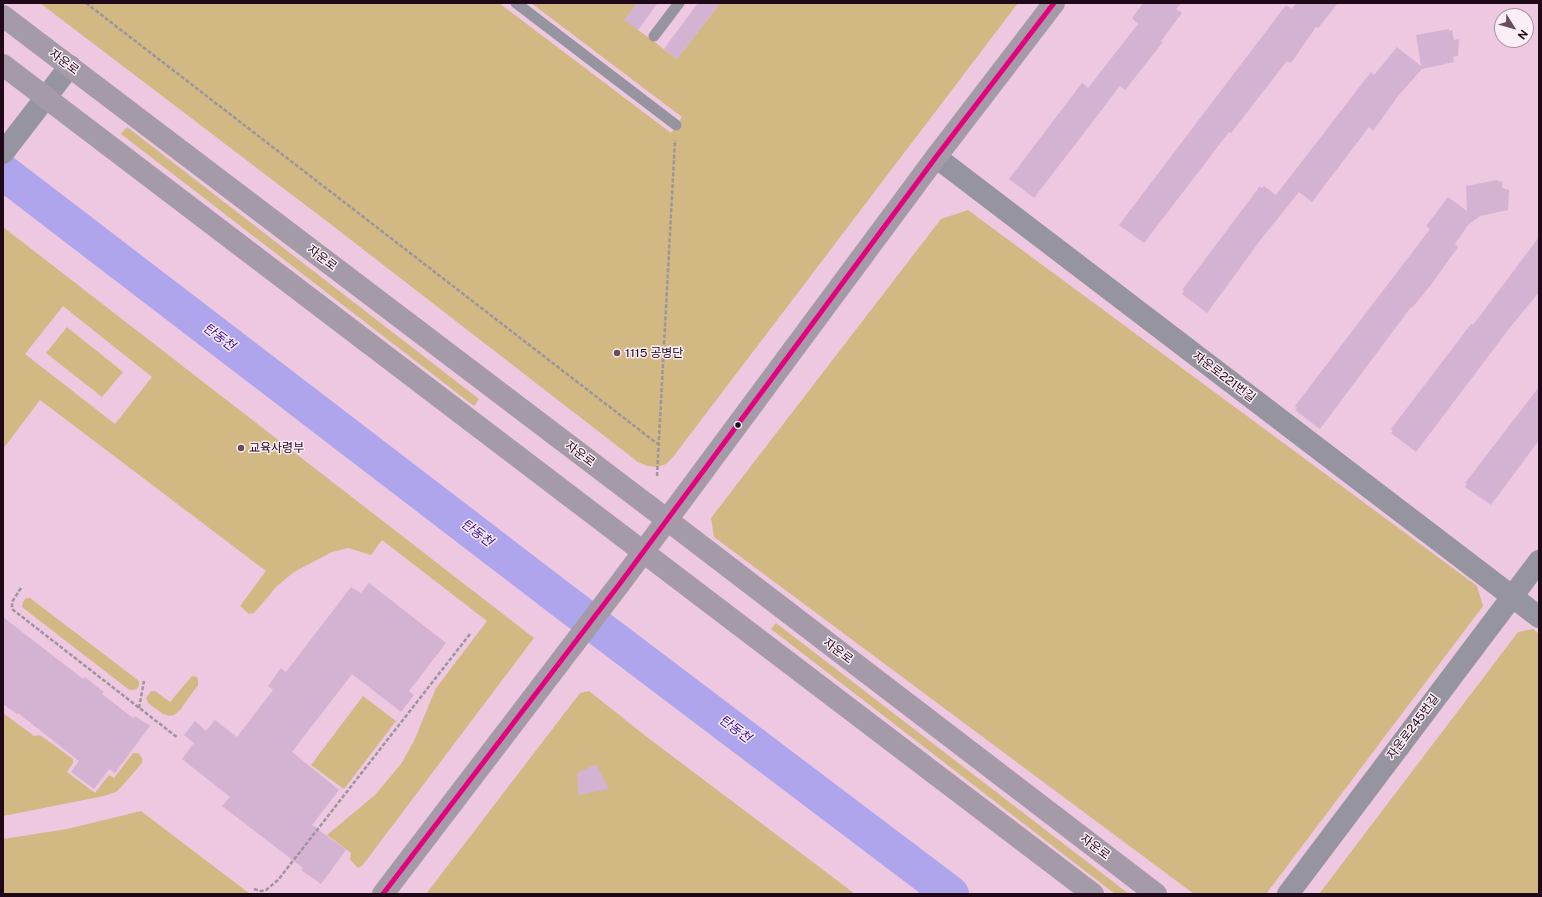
<!DOCTYPE html>
<meta charset="utf-8">
<style>
body{margin:0}
#map{position:relative;width:1542px;height:897px;overflow:hidden;background:#eec8e0;font-family:"Public Sans",sans-serif}
canvas{display:block}
.frame{position:absolute;inset:0;border:4px solid #1f0818;pointer-events:none}
.north{position:absolute;left:1494px;top:8px;width:40px;height:40px;box-sizing:border-box;background:#fceef6;border:1px solid #a4929d;border-radius:50%;rotate:127deg;font-size:11px;font-weight:700;line-height:16px;text-align:center;color:#1f0818}
.north::after{content:'';display:block;margin:auto;width:14px;height:18px;background:#674b5e;clip-path:polygon(50% 0,100% 100%,50% 72%,0 100%)}
</style>
<div id="map">
<canvas width="1542" height="897"></canvas>
<div class="frame"></div>
<div class="north">N</div>
</div>
<script>
const context = document.querySelector('canvas').getContext('2d');
context.lineJoin = 'round';
function fillPath(path, color) {
  context.fillStyle = color;
  context.fill(path, 'evenodd');
}
function toPath(rows) {
  const path = new Path2D();
  for (const r of rows) {
    path.moveTo(r[0], r[1]);
    for (let i = 2; i < r.length; i += 2) path.lineTo(r[i], r[i + 1]);
  }
  return path;
}
function trace(path, color, width, dash) {
  context.strokeStyle = color;
  context.lineWidth = width;
  context.lineCap = dash ? 'butt' : 'round';
  context.setLineDash(dash || []);
  context.stroke(path);
}
function label(font, color, halo, rows, align = 'center') {
  context.font = font + ' "Public Sans","Noto Sans KR",sans-serif';
  context.lineWidth = 3;
  context.setLineDash([]);
  context.textBaseline = 'middle';
  context.strokeStyle = halo;
  context.fillStyle = color;
  for (const [text, x, y, turn = 0] of rows) {
    context.save();
    context.translate(x, y);
    context.rotate((+turn || 0) * Math.PI / 180);
    context.textAlign = isNaN(turn) ? turn : align;
    if (halo) context.strokeText(text, 0, 0);
    context.fillText(text, 0, 0);
    context.restore();
  }
}
const green = toPath([
 [40,3,499,3,671,133,682,117,531,3,637,3,625,20,677,59,720,3,1018,3,673,457,666,464,657,467,647,466,638,462,333,226],
 [127,127,479,399,474,406,121,134],
 [968,210,1477,586,1483,606,1266,894,1194,894,714,537,711,518,941,219],
 [3,227,534,638,362,866,358,868,354,864,350,859,351,853,327,835,375,795,401,764,414,741,436,688,487,621,382,540,371,555,348,548,332,552,294,572,277,586,254,613,249,614,240,606,266,571,40,400,3,449],
 [63,306,152,377,115,424,25,354],
 [67,327,123,372,102,397,46,353],
 [26,598,30,598,135,678,139,681,139,685,137,689,132,690,128,689,22,607,23,602],
 [776,623,1129,894,1115,894,771,629],
 [1533,629,1539,634,1539,894,1319,894,1518,632],
 [192,676,197,677,198,680,198,685,180,710,174,715,169,716,163,714,148,703,146,698,151,691,155,691,170,702],
 [589,691,647,737,855,894,426,894,580,693],
 [363,696,396,721,344,789,311,765],
 [3,713,34,736,40,735,73,759,73,763,67,772,95,793,109,775,114,778,133,753,138,753,142,758,142,763,123,785,116,792,104,796,3,816],
 [141,811,250,894,3,894,3,839,67,829]
]);
const river = toPath([
 [3,172,562,600,951,894]
]);
const building = toPath([
 [637,3,658,3,638,30,624,20],
 [698,3,720,3,677,59,664,49],
 [1143,3,1181,3,1176,9,1182,13,1161,41,1163,42,1125,90,1120,86,1034,198,1009,179,1082,83,1088,88,1138,24,1132,18],
 [1296,3,1338,3,1318,28,1316,27,1291,63,1287,61,1231,133,1229,132,1144,243,1119,225,1286,5,1292,9],
 [1449,29,1449,31,1452,30,1454,40,1459,39,1458,56,1453,57,1454,62,1422,69,1398,96,1373,131,1369,127,1312,202,1299,192,1262,238,1207,313,1182,294,1184,291,1182,290,1260,186,1262,188,1264,186,1276,195,1371,72,1374,75,1397,47,1421,66,1416,35],
 [1498,180,1499,182,1502,181,1502,188,1509,190,1508,210,1480,216,1468,225,1455,244,1458,247,1430,286,1412,308,1411,307,1320,429,1295,410,1297,408,1295,406,1430,229,1426,226,1448,197,1467,211,1466,186],
 [1539,237,1539,292,1508,330,1416,452,1391,433,1393,431,1391,429,1471,324,1473,325],
 [1539,387,1539,440,1491,505,1465,487,1467,484,1465,483],
 [369,583,446,643,409,691,414,695,401,712,352,674,292,752,339,790,312,825,346,850,321,884,301,870,303,868,222,806,230,797,182,759,194,743,184,735,195,721,206,731,215,720,237,737,273,690,268,686,281,668,286,672,351,587,361,593],
 [3,617,83,679,85,677,104,692,102,694,133,718,135,716,150,726,115,773,109,769,94,789,71,772,79,761,18,713,17,714,3,704],
 [596,764,609,789,578,795,577,773]
]);
const path = toPath([
 [86,3,659,445],
 [657,476,675,140],
 [21,588,12,602,12,609,178,738],
 [139,708,144,681],
 [254,889,261,891,266,890,278,880,470,634]
]);
const lane = toPath([
 [516,3,676,125],
 [654,36,679,3]
]);
const street = toPath([
 [3,153,70,66],
 [936,157,1539,617],
 [1288,894,1539,561]
]);
const secondary = toPath([
 [3,16,666,519,1156,894],
 [3,65,1093,894],
 [383,894,621,582,936,157,1054,3]
]);
const bus1 = toPath([
 [383,894,621,582,936,157,1054,3]
]);
const markers = [
 [617,353,4,"#674b5e"],
 [738,425,3.5,"#1f0818"],
 [241,448,4,"#674b5e"]
];
const streetNames = [
 ["자운로",64,62,37],
 ["자운로",322,258,37],
 ["자운로221번길",1224,377,37],
 ["자운로",580,454,37],
 ["자운로",838,651,37],
 ["자운로245번길",1413,727,-53],
 ["자운로",1095,847,37]
];
const poiNames = [
 ["1115 공병단",625,353],
 ["교육사령부",249,448]
];
const waterNames = [
 ["탄동천",219,337,37],
 ["탄동천",477,533,37],
 ["탄동천",735,729,37]
];
fillPath(green, '#d2b882');
trace(river, '#aea5ed', 36);
fillPath(building, '#d4b2d1');
trace(path, '#9c959f', 2.5, [4, 2]);
trace(lane, '#96949e', 11);
trace(street, '#96949e', 22);
trace(secondary, '#a49aa8', 22);
trace(bus1, '#e5007d', 5);
for (const [x, y, r, color] of markers) {
  const dot = new Path2D();
  dot.arc(x, y, r, 0, 2 * Math.PI);
  context.fillStyle = color;
  context.fill(dot);
  trace(dot, '#fceef6', 1.5);
}
label('12px', '#1f0818', '#fceef6', streetNames);
label('12px', '#1f0818', '#fceef6', poiNames, 'left');
label('italic 13px', '#330b9a', '#fceef6', waterNames);
</script>
